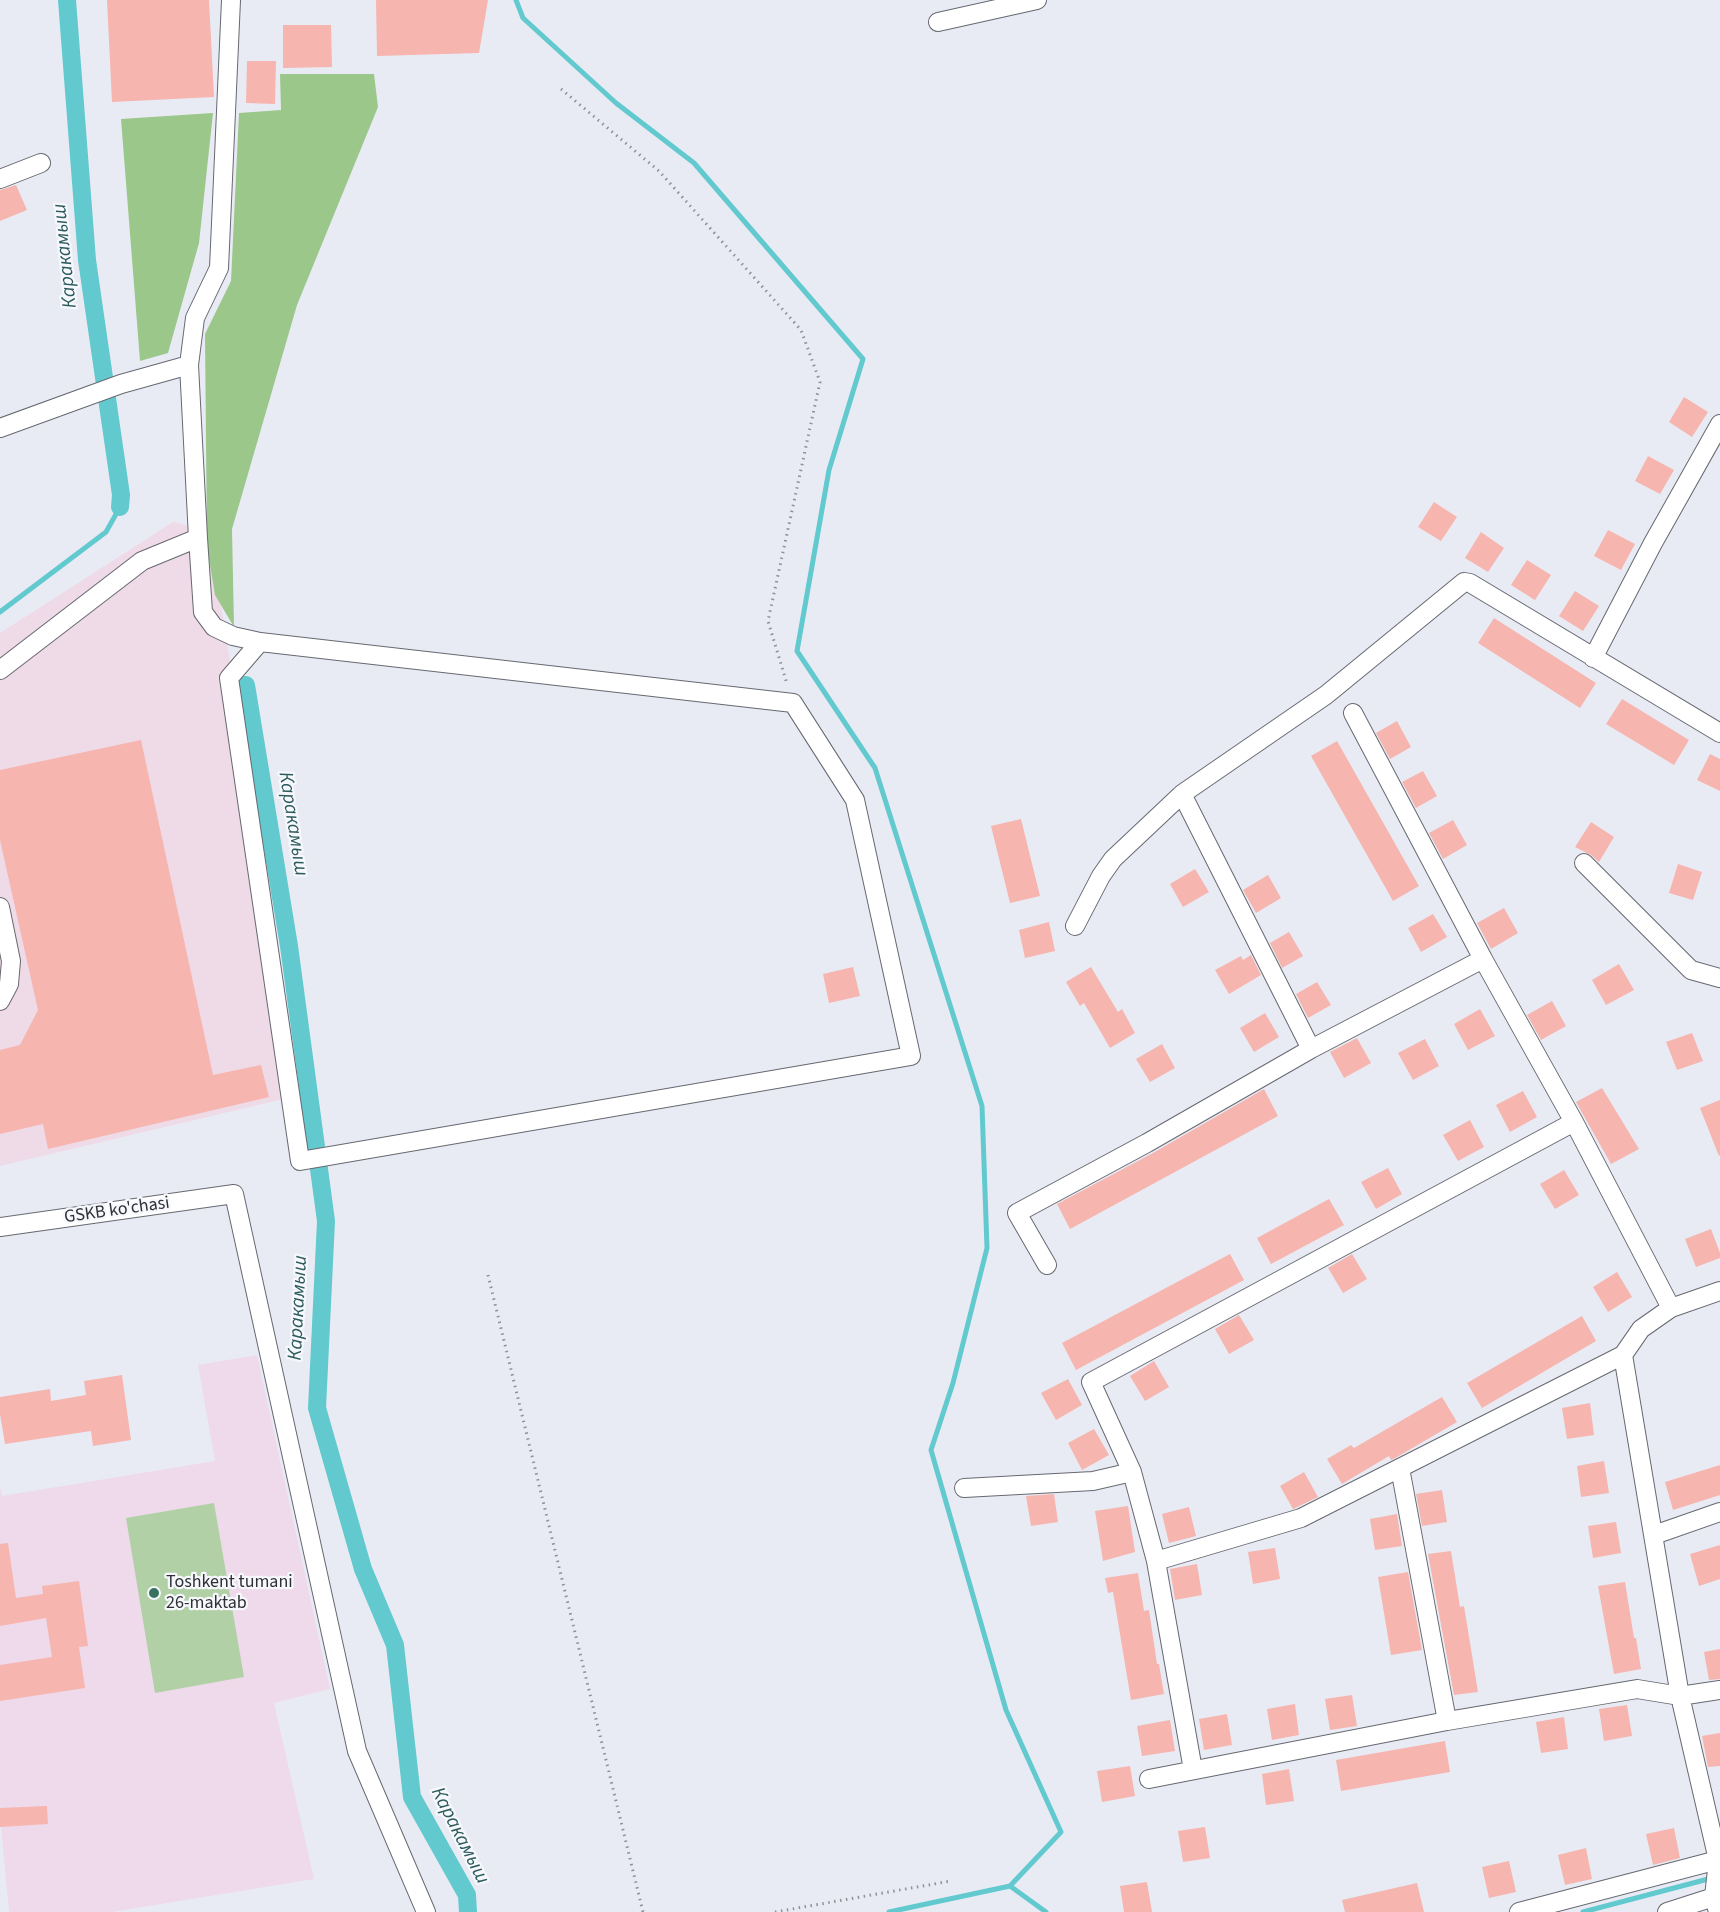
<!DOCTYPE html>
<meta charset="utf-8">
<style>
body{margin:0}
canvas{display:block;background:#e8ebf4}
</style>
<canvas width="1720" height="1912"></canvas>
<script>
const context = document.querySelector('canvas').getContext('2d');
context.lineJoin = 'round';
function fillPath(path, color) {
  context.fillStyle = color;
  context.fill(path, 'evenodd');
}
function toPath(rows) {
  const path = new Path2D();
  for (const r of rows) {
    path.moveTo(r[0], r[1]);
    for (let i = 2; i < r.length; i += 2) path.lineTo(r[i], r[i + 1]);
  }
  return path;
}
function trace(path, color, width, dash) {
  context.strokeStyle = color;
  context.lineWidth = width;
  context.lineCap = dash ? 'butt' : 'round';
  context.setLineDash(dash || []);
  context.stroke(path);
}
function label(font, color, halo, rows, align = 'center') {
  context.font = font + ' "Source Sans 3",sans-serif';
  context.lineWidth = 4.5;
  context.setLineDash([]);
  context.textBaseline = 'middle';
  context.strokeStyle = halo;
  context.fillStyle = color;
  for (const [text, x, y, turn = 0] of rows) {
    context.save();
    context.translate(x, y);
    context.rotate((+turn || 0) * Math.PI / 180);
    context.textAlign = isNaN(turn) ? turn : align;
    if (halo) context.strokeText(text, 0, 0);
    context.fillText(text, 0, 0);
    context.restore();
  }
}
const industrial = toPath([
 [173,522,209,531,300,1095,0,1166,0,633]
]);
const education = toPath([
 [257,1355,330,1689,274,1703,314,1879,112,1912,9,1912,1,1827,0,1826,0,1487,2,1496,215,1461,198,1365]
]);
const green = toPath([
 [214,1503,244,1677,155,1693,126,1518]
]);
const forest = toPath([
 [280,74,374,74,378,107,297,305,232,529,234,627,215,595,207,546,205,334,231,281,239,113,281,110],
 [213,113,199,243,168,353,140,361,121,119]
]);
const stream = toPath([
 [516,0,523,18,616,103,694,163,863,359,829,470,797,651,875,768,982,1106,987,1248,953,1383,931,1450,1006,1710,1061,1832,1010,1886],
 [0,612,106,532,120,507],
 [889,1912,1010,1886,1046,1912],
 [1583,1912,1712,1878]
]);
const canal = toPath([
 [67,0,87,260,121,495,120,507],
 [246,685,289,946,326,1221,317,1408,363,1569,395,1645,412,1797,467,1895,468,1912]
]);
const building = toPath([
 [107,0,209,0,214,97,112,102],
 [376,0,488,0,479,53,377,56],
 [283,25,331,25,332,67,283,68],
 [247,61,276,61,275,104,246,103],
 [16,185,27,210,0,221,0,190],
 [1684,397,1708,412,1692,437,1669,422],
 [1648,456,1674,470,1660,494,1635,481],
 [1434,502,1457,517,1441,541,1418,527],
 [1608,530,1635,544,1621,570,1594,556],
 [1481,532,1504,548,1488,572,1465,558],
 [1527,560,1551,575,1535,600,1511,585],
 [1575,591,1599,606,1583,631,1559,616],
 [1494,618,1596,683,1580,708,1478,643],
 [1622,699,1689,740,1674,765,1606,724],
 [1397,721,1411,747,1390,759,1376,733],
 [141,740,213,1075,261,1065,269,1097,48,1149,43,1124,0,1134,0,1050,20,1045,38,1010,0,840,0,770],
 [1337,741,1419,886,1393,901,1311,756],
 [1710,754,1720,759,1720,791,1697,780],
 [1423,771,1437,796,1416,808,1402,782],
 [1021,819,1040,896,1010,903,991,826],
 [1453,820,1467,845,1443,859,1429,833],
 [1591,822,1614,837,1599,862,1591,855,1575,847],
 [1678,864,1702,872,1693,900,1669,893],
 [1195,869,1209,892,1183,907,1170,884],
 [1268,875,1281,898,1256,913,1243,890],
 [1504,908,1518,933,1491,949,1477,923],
 [1433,914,1447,937,1421,952,1408,928],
 [1049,922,1055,951,1025,958,1019,930],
 [1289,932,1303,956,1282,968,1270,943],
 [1251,955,1261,975,1229,994,1215,970,1241,956,1243,960],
 [1619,964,1634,990,1606,1005,1592,980],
 [853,967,860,996,829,1003,823,974],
 [1091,967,1118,1012,1122,1009,1135,1033,1110,1048,1084,1003,1080,1006,1066,982],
 [1317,982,1331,1005,1308,1018,1296,994],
 [1552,1001,1566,1026,1541,1040,1527,1015],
 [1480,1009,1495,1036,1468,1050,1454,1024],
 [1265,1013,1279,1037,1254,1052,1240,1028],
 [1692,1033,1703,1061,1677,1070,1666,1042],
 [1357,1038,1371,1063,1344,1078,1330,1052],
 [1425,1039,1439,1066,1413,1080,1398,1053],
 [1162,1044,1175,1068,1150,1082,1136,1059],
 [1602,1088,1639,1149,1611,1164,1576,1102],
 [1264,1089,1278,1116,1070,1229,1057,1204,1153,1153],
 [1523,1091,1537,1117,1510,1132,1496,1105],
 [1720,1100,1720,1155,1719,1156,1700,1108],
 [1470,1120,1484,1147,1458,1161,1443,1135],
 [1388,1168,1402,1194,1376,1209,1361,1182],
 [1564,1170,1579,1195,1555,1209,1540,1184],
 [1329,1199,1344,1225,1271,1264,1257,1238],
 [1711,1229,1720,1253,1720,1258,1696,1267,1685,1239],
 [1230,1254,1244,1280,1076,1370,1062,1343],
 [1352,1254,1367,1279,1343,1293,1328,1268],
 [1617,1272,1632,1297,1608,1312,1593,1287],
 [1239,1315,1254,1340,1229,1354,1215,1329],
 [1582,1316,1596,1341,1482,1408,1467,1383],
 [1154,1361,1169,1387,1145,1401,1130,1376],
 [122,1375,131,1440,93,1446,91,1431,5,1444,0,1414,0,1397,50,1389,51,1401,86,1395,84,1381],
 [1068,1379,1082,1405,1056,1420,1041,1393],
 [1442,1397,1457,1422,1397,1457,1391,1460,1389,1456,1342,1484,1327,1459,1351,1445,1354,1448],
 [1590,1403,1594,1435,1567,1439,1562,1408],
 [1094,1429,1109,1455,1082,1470,1068,1443],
 [1604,1461,1609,1493,1581,1497,1577,1466],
 [1720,1465,1720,1495,1673,1510,1665,1482],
 [1304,1472,1318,1497,1293,1509,1280,1486],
 [1442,1490,1447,1522,1422,1526,1416,1494],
 [1054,1494,1058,1522,1031,1526,1026,1496],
 [1128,1506,1135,1552,1103,1561,1095,1511],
 [1189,1507,1196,1536,1169,1543,1162,1514],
 [1397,1514,1402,1546,1375,1550,1370,1519],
 [1616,1522,1621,1553,1593,1558,1588,1526],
 [8,1543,16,1598,43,1594,42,1586,79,1581,88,1646,79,1647,85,1688,0,1701,0,1665,52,1657,46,1618,0,1626,0,1544],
 [1720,1545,1720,1579,1699,1586,1690,1554],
 [1275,1548,1280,1579,1253,1584,1248,1552],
 [1451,1551,1460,1607,1464,1606,1478,1692,1454,1695,1428,1554],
 [1197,1564,1202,1595,1175,1600,1170,1569],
 [1408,1572,1422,1650,1391,1655,1378,1577],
 [1138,1573,1144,1611,1149,1610,1157,1664,1159,1664,1164,1694,1131,1700,1113,1592,1108,1593,1105,1578],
 [1625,1582,1634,1638,1636,1638,1641,1669,1614,1674,1598,1586],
 [1720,1649,1720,1679,1709,1680,1704,1652],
 [1352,1695,1357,1726,1330,1730,1325,1699],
 [1295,1704,1299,1735,1272,1740,1267,1709],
 [1627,1705,1632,1736,1604,1741,1599,1709],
 [1227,1714,1232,1745,1204,1750,1199,1719],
 [1564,1717,1568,1749,1541,1753,1536,1722],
 [1170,1720,1175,1751,1142,1756,1137,1726],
 [1720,1733,1720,1766,1708,1767,1702,1736],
 [1445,1741,1450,1772,1341,1791,1336,1760],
 [1130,1766,1135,1796,1102,1802,1097,1771],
 [1289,1769,1294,1801,1266,1805,1262,1774],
 [47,1806,48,1824,0,1827,0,1808],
 [1205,1827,1210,1858,1183,1862,1178,1831],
 [1674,1828,1680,1858,1653,1865,1646,1834],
 [1586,1848,1592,1879,1565,1885,1558,1855],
 [1509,1861,1516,1892,1489,1898,1482,1867],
 [1147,1882,1152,1912,1124,1912,1120,1886],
 [1417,1883,1424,1912,1345,1912,1342,1900]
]);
const path = toPath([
 [561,89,659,171,801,330,820,382,768,621,787,684],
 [488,1275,643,1912],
 [775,1912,951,1881]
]);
const minor = toPath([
 [938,22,1037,0],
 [0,179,41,163],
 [0,428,121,384,189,365],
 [198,538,203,612,214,627,233,636,260,642,793,703,855,800,911,1056,300,1161,229,678,260,642],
 [1593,658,1653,543,1720,424],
 [0,670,142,561,198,538,189,365,195,318,219,268,231,0],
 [1353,713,1483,959,1574,1122,1671,1308],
 [1182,794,1311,1049],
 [1584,863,1691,970,1720,978],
 [0,907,11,961,9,984,0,1001],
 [1075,926,1101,876,1113,859,1182,794,1326,695,1464,582,1470,583,1720,733],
 [0,1227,234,1194,357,1751,426,1912],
 [1047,1265,1017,1213,1147,1143,1311,1049,1483,959],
 [1623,1355,1680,1696,1718,1860,1714,1897,1718,1912],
 [1400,1468,1447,1721],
 [964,1488,1093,1481,1132,1472],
 [1654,1535,1720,1512],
 [1156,1561,1301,1518,1623,1355,1641,1329,1671,1308,1720,1291],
 [1193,1770,1156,1561,1132,1472,1091,1382,1574,1122],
 [1149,1779,1447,1721,1637,1689,1680,1696,1720,1690],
 [1519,1912,1718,1860],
 [1667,1912,1720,1895]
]);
const markers = [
 [154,1593,6,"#39735d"]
];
const streetNames = [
 ["GSKB ko'chasi",117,1211,-8]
];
const poiNames = [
 ["Toshkent tumani",166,1583],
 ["26-maktab",166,1604]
];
const waterNames = [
 ["Каракамыш",66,256,-96],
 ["Каракамыш",292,824,81],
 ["Каракамыш",299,1308,-87],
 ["Каракамыш",459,1836,63]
];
fillPath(industrial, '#efdae8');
fillPath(education, '#eedaeb');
fillPath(green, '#b1d0a6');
fillPath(forest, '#9bc78a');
trace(stream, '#62cacf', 5);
trace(canal, '#62cacf', 18);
fillPath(building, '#f6b5af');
trace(minor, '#676971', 20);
trace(path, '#8f9197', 3, [1.5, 4.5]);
trace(minor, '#fff', 18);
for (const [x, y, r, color] of markers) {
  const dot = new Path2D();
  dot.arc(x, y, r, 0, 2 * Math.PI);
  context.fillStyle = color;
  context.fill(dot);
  trace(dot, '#f6f8fd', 2);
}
label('18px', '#2f3033', '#f6f8fd', streetNames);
label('18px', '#2f3033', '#f6f8fd', poiNames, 'left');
label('italic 20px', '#2d5b5d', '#f6f8fd', waterNames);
</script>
